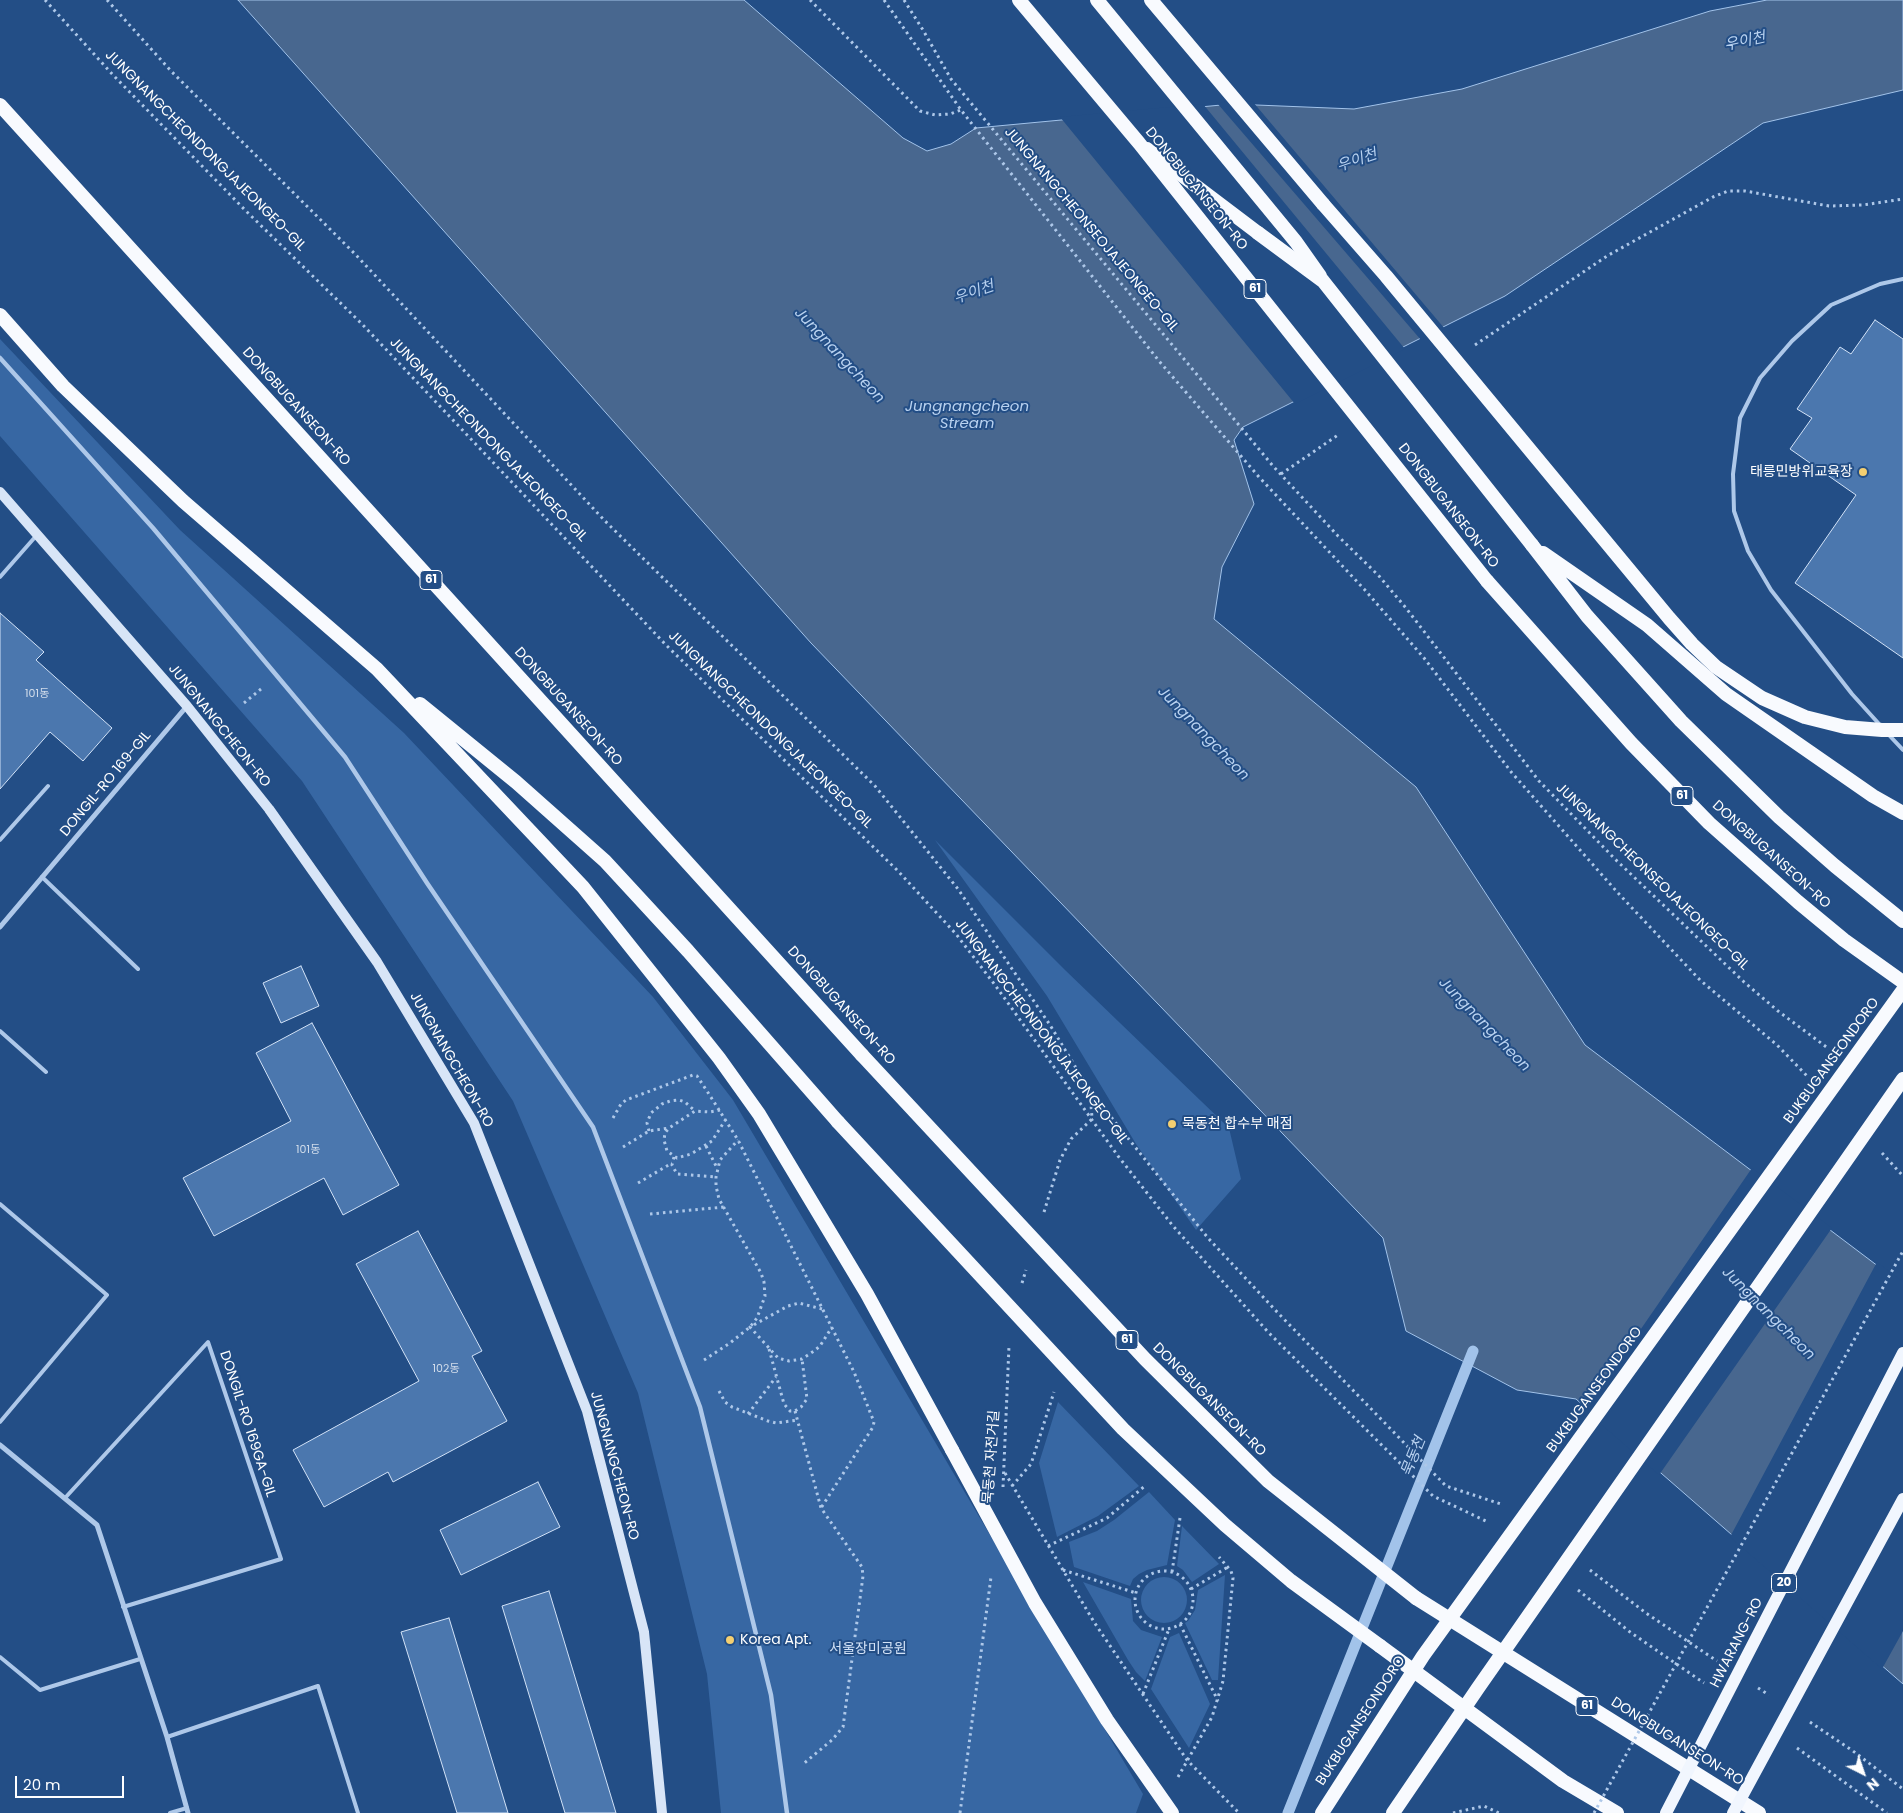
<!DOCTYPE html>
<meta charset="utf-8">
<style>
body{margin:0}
#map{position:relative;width:1903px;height:1813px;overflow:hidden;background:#234e86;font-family:Poppins,sans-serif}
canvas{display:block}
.north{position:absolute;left:1838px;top:1748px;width:50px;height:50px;-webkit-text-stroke:4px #234e86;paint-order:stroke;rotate:139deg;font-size:14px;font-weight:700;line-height:20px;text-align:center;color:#fff}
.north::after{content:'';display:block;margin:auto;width:18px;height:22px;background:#fff;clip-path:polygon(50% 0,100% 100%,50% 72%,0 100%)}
.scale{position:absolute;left:15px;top:1776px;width:109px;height:22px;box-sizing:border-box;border:2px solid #fff;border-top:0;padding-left:6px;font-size:15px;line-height:18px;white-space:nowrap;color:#fff;-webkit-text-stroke:4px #234e86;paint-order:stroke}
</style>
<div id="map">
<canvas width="1903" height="1813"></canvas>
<div class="north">N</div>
<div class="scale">20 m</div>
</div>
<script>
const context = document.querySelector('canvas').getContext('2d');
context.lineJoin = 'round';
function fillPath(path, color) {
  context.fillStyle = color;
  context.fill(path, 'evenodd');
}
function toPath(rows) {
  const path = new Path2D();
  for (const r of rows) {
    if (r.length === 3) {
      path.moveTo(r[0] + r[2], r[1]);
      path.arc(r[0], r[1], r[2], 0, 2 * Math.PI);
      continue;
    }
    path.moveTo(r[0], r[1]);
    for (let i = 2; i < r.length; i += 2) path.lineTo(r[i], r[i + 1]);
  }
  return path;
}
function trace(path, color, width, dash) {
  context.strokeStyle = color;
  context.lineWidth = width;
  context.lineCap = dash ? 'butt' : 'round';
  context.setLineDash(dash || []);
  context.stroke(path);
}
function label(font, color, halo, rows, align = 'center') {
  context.font = font + ' Poppins,"Noto Sans KR",sans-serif';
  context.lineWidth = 4;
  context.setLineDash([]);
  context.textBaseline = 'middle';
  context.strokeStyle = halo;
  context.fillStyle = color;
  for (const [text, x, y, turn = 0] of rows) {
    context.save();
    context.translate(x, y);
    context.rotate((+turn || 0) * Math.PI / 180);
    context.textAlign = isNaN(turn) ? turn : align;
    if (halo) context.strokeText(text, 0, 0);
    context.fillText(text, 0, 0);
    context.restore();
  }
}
const green = toPath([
 [0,339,180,530,404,733,653,997,733,1100,1143,1794,1136,1813,721,1813,707,1674,638,1393,513,1101,302,781,0,436],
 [935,840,1065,970,1229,1128,1241,1179,1196,1230,1136,1144,1047,996],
 [1058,1402,1139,1486,1098,1516,1057,1537,1039,1463],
 [1149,1492,1175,1520,1167,1565,1147,1570,1139,1574,1133,1579,1130,1586,1074,1567,1069,1542,1097,1531,1114,1520],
 [1182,1526,1219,1564,1192,1582,1183,1570,1177,1566],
 [1225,1575,1218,1680,1212,1680,1185,1623,1188,1621,1195,1610,1198,1590],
 [1164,1600,23],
 [1083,1582,1131,1599,1133,1621,1141,1630,1162,1637,1145,1681,1136,1672,1128,1660],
 [1179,1633,1210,1704,1189,1748,1151,1689,1170,1637]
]);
const water = toPath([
 [238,0,744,0,903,138,927,151,951,144,976,128,1232,104,1354,109,1462,89,1710,11,1767,0,1903,0,1903,90,1763,123,1505,296,1243,427,1234,440,1254,504,1222,567,1214,619,1416,787,1585,1045,1903,1285,1903,1684,1576,1399,1517,1390,1406,1331,1383,1238,811,643,238,0]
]);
const pier = toPath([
 [1232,101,1253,102,1445,329,1421,340,1217,103],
 [1203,104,1405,349,1295,404,1060,117],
 [1752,1168,1832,1228,1659,1475,1585,1410],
 [1877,1262,1903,1282,1903,1631,1882,1669,1730,1537]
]);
const stream = toPath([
 [1288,1813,1473,1351]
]);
const building = toPath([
 [1875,320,1903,339,1903,658,1795,583,1856,495,1790,449,1812,418,1797,409,1840,347,1851,354,1875,320],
 [0,613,44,652,36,660,112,728,83,761,50,732,0,789,0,613],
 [301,966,319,1006,281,1023,263,983,301,966],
 [312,1023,399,1185,343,1215,324,1178,214,1236,183,1178,291,1121,256,1053,312,1023],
 [418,1231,482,1351,472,1356,507,1421,393,1482,388,1472,324,1507,293,1450,419,1381,356,1264,418,1231],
 [538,1482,560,1527,461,1575,440,1530,538,1482],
 [549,1591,616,1813,565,1813,502,1606,549,1591],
 [449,1618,508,1813,457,1813,401,1632,449,1618]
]);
const path = toPath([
 [45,0,113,75,245,210,362,324,666,645,898,871,956,934,995,985,1118,1156,1173,1226,1268,1332,1433,1496,1488,1522],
 [107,0,171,71,355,254,605,521,875,786,958,889,1050,1025,1090,1091,1092,1118],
 [810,0,920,111,935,115,950,114,961,110],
 [884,0,961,110,1159,361,1259,477,1364,589,1424,658,1512,773,1618,893,1700,980,1777,1045,1808,1077],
 [904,0,923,30,951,79,1273,466,1338,536,1379,576,1406,608,1539,781,1615,859,1744,982,1778,1011,1829,1049],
 [1475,345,1607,256,1713,197,1728,191,1745,191,1829,206,1863,205,1903,199],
 [1281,474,1338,435],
 [244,703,261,689],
 [1091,1092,1208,1238,1278,1313,1446,1486,1501,1504],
 [720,1110,710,1112,695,1111,669,1128,665,1133,664,1140,667,1151,677,1158,691,1154,712,1141,726,1119],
 [613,1118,621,1104,626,1100,693,1075,697,1076,707,1091,738,1140,854,1372,874,1422,873,1427,821,1508],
 [649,1131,647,1123,651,1113,662,1104,670,1101,679,1100,685,1102,695,1111],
 [706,1146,717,1168],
 [623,1147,649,1131,669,1128],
 [1882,1153,1903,1176],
 [674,1157,672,1165,677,1174,716,1177],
 [638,1183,672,1163],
 [1044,1212,1060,1160,1071,1139,1092,1119],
 [650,1214,724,1207],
 [1022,1283,1026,1270],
 [822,1309,799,1303,788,1306,750,1327,778,1358,789,1361,802,1359,814,1351,820,1346,832,1327],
 [769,1349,784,1404,790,1411,795,1411,801,1407,807,1399,802,1359],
 [704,1360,730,1343,750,1327,757,1318,765,1296,764,1282,761,1273,719,1199,716,1186,716,1177,720,1160,738,1140],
 [719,1391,725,1402,732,1407,768,1421,776,1423,798,1420],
 [795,1411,821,1508,862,1567,863,1576,843,1727,832,1740,802,1765],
 [748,1414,776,1377],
 [1005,1473,1094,1622,1187,1760,1239,1813],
 [1012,1486,1031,1464,1054,1392],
 [1003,1487,1009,1346],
 [1048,1546,1107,1518,1146,1485],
 [1063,1570,1136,1593],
 [1590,1570,1646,1613,1717,1661],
 [1164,1600,29],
 [1172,1572,1180,1518],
 [1191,1589,1228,1567],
 [1578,1590,1630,1632,1704,1683],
 [1180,1624,1218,1701],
 [1758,1688,1769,1695],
 [1143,1694,1169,1629],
 [1810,1722,1853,1751,1903,1789],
 [1797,1748,1887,1813],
 [1178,1777,1212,1717,1223,1681,1233,1578,1231,1571,1219,1557],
 [960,1813,991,1577],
 [1453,1813,1484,1806,1499,1813]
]);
const service = toPath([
 [0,577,36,536],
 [1880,725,1852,694,1771,590,1748,551,1734,511,1733,474,1740,418,1760,378,1792,341,1831,305,1880,284,1903,279],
 [1888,734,1903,750],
 [0,840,48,786],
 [42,877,138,969],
 [0,1031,46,1072],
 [0,1204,107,1295,0,1422],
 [65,1498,208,1342,281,1559,123,1607],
 [0,1657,40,1690,140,1659],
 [167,1737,318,1686,358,1813],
 [170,1813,187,1808]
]);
const pedestrian = toPath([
 [0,358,153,528,345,757,427,883,593,1127,700,1407,771,1695,787,1813]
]);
const minor = toPath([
 [0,927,187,706],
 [0,1445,97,1525,167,1737,188,1813]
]);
const secondary = toPath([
 [0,492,187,706,269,809,377,962,474,1123,587,1411,644,1632,662,1813]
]);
const trunk = toPath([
 [1097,0,1296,242,1320,276],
 [1151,0,1323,204],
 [0,105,862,1055],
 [1147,149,1258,233],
 [0,315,63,386,183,501,377,669,583,887,719,1058,759,1114,867,1294,952,1450],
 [1532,545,1587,616,1681,721,1779,817,1835,866,1903,921],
 [1543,553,1647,625,1726,694,1873,796,1903,813],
 [1487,581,1631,743,1709,823,1798,902,1844,940,1903,982],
 [420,704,516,782,605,861,688,951,838,1122],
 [1416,1598,1759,1813],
 [1380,1646,1563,1781,1617,1813]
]);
const pathBridge = toPath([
 [1594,1813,1903,1251]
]);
const primaryBridge = toPath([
 [1666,1813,1903,1353],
 [1733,1813,1903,1499]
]);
const trunkBridge = toPath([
 [1019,0,1139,143,1487,581],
 [1323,204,1386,276,1669,618,1692,644,1716,667,1762,698,1805,717,1845,727,1882,730,1903,730],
 [1258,233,1323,281,1532,545],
 [862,1055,1145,1359,1268,1481,1416,1598],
 [838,1122,1123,1429,1225,1525,1291,1581,1380,1646],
 [952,1450,1035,1603,1107,1720,1172,1813],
 [1322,1813,1423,1656,1903,990],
 [1393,1813,1478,1688,1903,1079]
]);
const markers = [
 [1863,472,5,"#f4cf71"],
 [1172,1124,5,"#f4cf71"],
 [730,1640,5,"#f4cf71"]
];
const numberNames = [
 ["101동",37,694],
 ["101동",308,1150],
 ["102동",446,1369]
];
const shields = [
 [1255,289,22],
 [431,580,22],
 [1682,796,22],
 [1127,1340,22],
 [1784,1583,25],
 [1587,1706,22]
];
const shieldNames = [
 ["61",1255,289],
 ["61",431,580],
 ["61",1682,796],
 ["61",1127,1340],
 ["20",1784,1583],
 ["61",1587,1706]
];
const streetNames = [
 ["JUNGNANGCHEONDONGJAJEONGEO-GIL",205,151,45],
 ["DONGBUGANSEON-RO",1196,189,51],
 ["JUNGNANGCHEONSEOJAJEONGEO-GIL",1091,230,50],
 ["DONGBUGANSEON-RO",296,407,48],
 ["JUNGNANGCHEONDONGJAJEONGEO-GIL",488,440,46],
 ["DONGBUGANSEON-RO",1448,506,52],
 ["DONGBUGANSEON-RO",568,707,48],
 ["JUNGNANGCHEON-RO",219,726,51],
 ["JUNGNANGCHEONDONGJAJEONGEO-GIL",770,730,44],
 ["DONGIL-RO 169-GIL",106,784,-50],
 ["DONGBUGANSEON-RO",1771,855,42],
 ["JUNGNANGCHEONSEOJAJEONGEO-GIL",1652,877,44],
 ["DONGBUGANSEON-RO",841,1006,48],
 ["JUNGNANGCHEONDONGJAJEONGEO-GIL",1041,1032,53],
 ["JUNGNANGCHEON-RO",451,1060,60],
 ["BUKBUGANSEONDORO",1832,1061,-54],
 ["BUKBUGANSEONDORO",1595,1390,-54],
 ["DONGBUGANSEON-RO",1209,1400,45],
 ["DONGIL-RO 169GA-GIL",247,1424,72],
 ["묵동천 자전거길",992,1457,-86],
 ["JUNGNANGCHEON-RO",614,1466,75],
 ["HWARANG-RO",1737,1643,-63],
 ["BUKBUGANSEONDORO",1361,1721,-57],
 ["DONGBUGANSEON-RO",1677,1742,32]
];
const poiNames = [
 ["태릉민방위교육장",1853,472,"right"],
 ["묵동천 합수부 매점",1182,1124],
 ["Korea Apt.",740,1640]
];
const parkNames = [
 ["서울장미공원",868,1649]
];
const waterNames = [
 ["우이천",1745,42,-12],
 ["우이천",1357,161,-19],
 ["우이천",974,293,-19],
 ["Jungnangcheon",839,356,47],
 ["Jungnangcheon",967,407],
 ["Stream",967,424],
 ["Jungnangcheon",1203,734,46],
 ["Jungnangcheon",1484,1025,46],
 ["Jungnangcheon",1768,1314,45],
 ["묵동천",1414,1457,-68]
];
fillPath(green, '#3767a3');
fillPath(water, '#48678f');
trace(water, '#a2c3ea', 1);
fillPath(pier, '#234e86');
trace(stream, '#a2c3ea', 11);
fillPath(building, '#4b77ae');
trace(building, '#d2e2f7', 1);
trace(path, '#aec8e9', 3, [2.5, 4]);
trace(service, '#aec8e9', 4);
trace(pedestrian, '#aec8e9', 4.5);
trace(minor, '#aec8e9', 5);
trace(secondary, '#d8e5f7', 10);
trace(trunk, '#f8fafe', 14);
trace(pathBridge, '#aec8e9', 3, [2.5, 4]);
trace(primaryBridge, '#f1f6fe', 12);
trace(trunkBridge, '#f8fafe', 14);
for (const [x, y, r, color] of markers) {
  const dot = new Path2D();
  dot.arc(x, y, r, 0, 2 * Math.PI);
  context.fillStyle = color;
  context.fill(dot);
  trace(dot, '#234e86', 2);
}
label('11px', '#d2ddeb', null, numberNames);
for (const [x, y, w] of shields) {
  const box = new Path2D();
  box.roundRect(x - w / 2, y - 9.5, w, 19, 4);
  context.fillStyle = '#234e86';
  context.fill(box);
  trace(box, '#fff', 1);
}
label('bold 12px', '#fff', null, shieldNames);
label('14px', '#fff', '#234e86', streetNames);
label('14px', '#fff', '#234e86', poiNames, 'left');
label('14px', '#d2e2f7', '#234e86', parkNames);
label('italic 15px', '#b9d2f0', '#234e86', waterNames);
</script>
